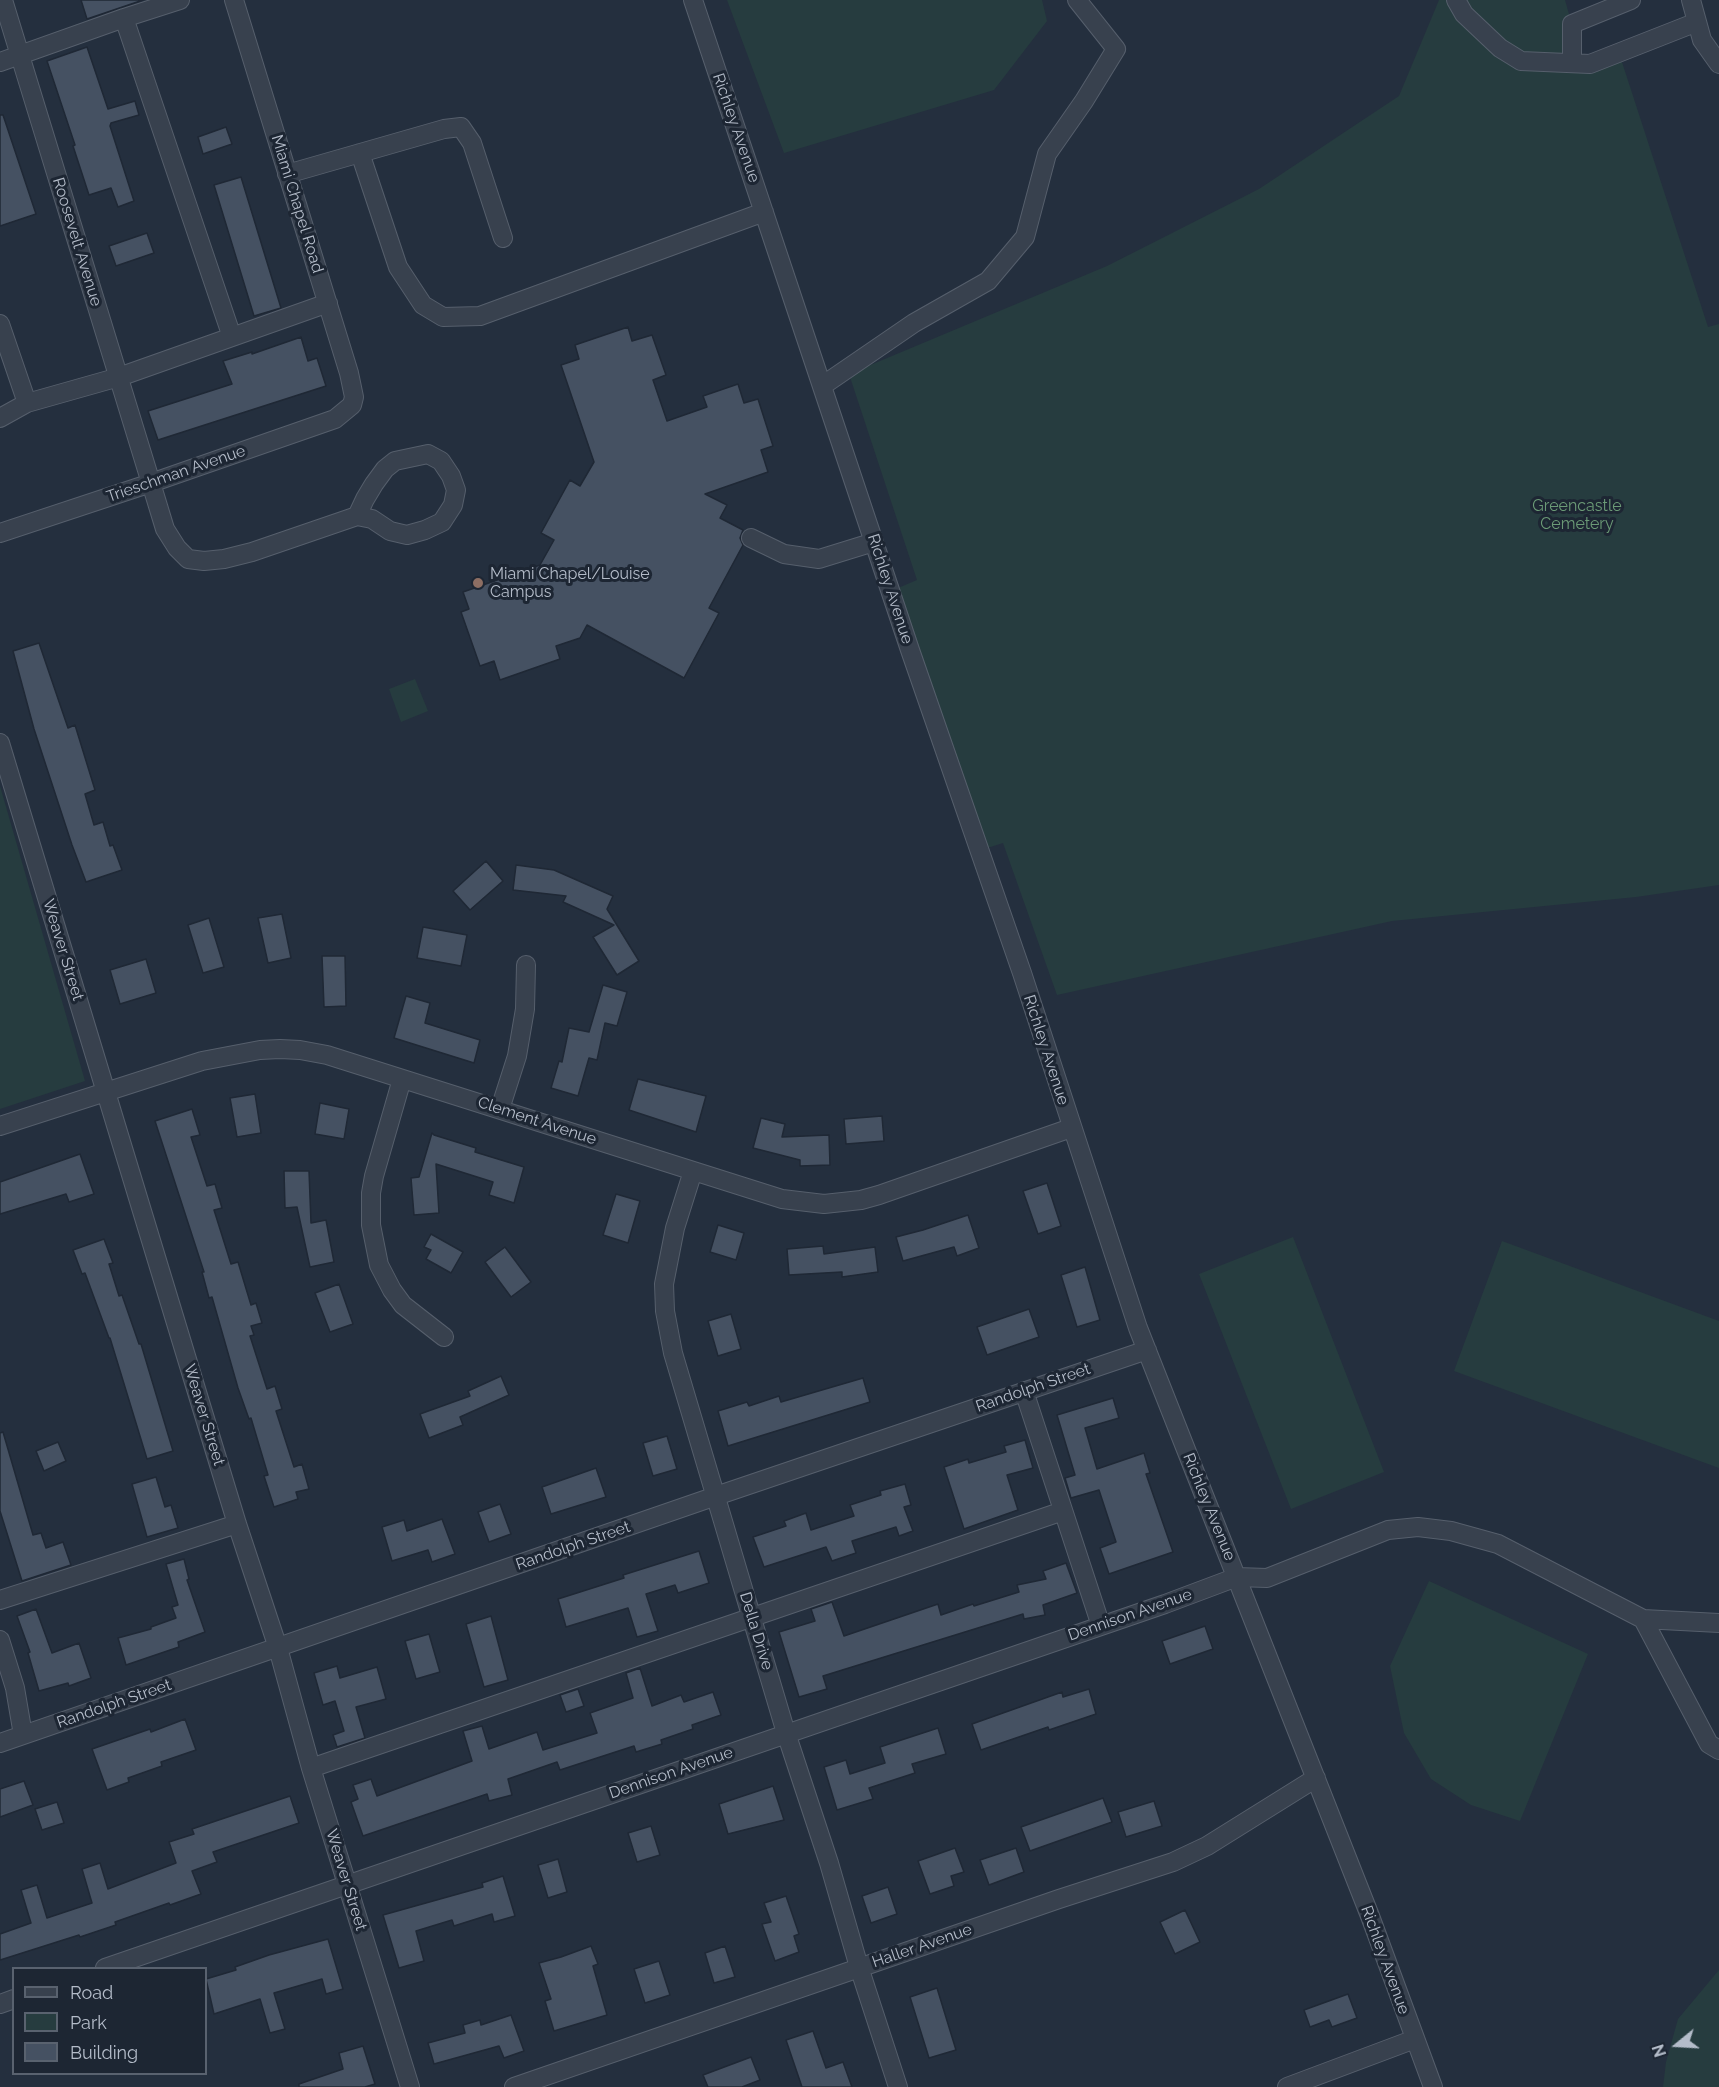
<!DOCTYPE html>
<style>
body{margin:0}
#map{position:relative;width:1719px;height:2087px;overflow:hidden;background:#242f3e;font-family:Raleway,sans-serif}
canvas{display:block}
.legend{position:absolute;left:12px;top:1967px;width:195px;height:108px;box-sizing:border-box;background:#1d2633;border:2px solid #59626f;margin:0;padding:8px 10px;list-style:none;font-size:18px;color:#b4bcc9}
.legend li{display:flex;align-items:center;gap:12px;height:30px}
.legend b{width:30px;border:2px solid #59626f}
.north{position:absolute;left:1647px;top:2015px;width:60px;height:60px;-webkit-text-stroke:4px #1d2633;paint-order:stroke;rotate:252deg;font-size:16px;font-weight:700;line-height:24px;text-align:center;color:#b4bcc9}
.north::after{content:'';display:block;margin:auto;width:21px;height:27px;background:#b4bcc9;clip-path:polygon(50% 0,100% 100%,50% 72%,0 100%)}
</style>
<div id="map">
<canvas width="1719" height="2087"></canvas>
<ul class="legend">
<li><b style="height:8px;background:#38414e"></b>Road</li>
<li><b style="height:16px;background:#263c3f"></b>Park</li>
<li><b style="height:16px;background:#455162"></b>Building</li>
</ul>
<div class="north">N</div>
</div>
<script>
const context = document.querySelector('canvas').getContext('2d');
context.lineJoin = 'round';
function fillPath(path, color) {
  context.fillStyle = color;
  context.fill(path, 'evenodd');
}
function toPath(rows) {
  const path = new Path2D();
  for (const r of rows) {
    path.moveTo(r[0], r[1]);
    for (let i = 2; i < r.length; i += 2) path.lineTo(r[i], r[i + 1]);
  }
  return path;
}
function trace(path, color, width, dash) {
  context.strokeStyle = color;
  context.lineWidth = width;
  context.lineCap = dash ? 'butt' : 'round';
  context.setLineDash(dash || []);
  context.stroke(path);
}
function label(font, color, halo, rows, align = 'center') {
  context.font = font + ' Raleway,sans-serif';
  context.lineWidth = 6;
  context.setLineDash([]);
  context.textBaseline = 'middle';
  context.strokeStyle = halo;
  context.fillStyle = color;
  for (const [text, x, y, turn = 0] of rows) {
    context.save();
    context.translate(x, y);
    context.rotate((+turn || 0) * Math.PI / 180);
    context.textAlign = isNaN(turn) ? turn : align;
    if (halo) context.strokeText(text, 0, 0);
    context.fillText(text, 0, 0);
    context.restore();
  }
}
const green = toPath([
 [727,0,1042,0,1047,21,994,90,784,153],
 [1439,0,1565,0,1583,64,1621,59,1708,327,1719,324,1719,885,1636,897,1392,921,1057,995,1003,843,981,850,891,591,917,580,849,374,1107,266,1259,189,1399,96],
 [415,679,428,711,401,722,389,689],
 [0,786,85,1081,0,1109],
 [1293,1237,1384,1472,1291,1509,1199,1274],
 [1502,1241,1719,1321,1719,1468,1454,1371],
 [1429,1581,1588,1654,1520,1821,1471,1805,1431,1779,1404,1733,1390,1666],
 [1719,1970,1719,2087,1663,2087,1666,2062,1678,2019]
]);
const building = toPath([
 [81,0,143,0,87,19,81,0],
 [87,47,108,109,135,101,139,115,111,123,110,126,134,201,118,207,111,188,89,195,73,146,75,145,47,61,87,47],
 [0,115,3,115,36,214,0,226,0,115],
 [226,127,232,144,203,154,198,137,226,127],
 [241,177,281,308,254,316,214,185,241,177],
 [147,233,154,253,116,266,109,246,147,233],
 [628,327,632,341,652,335,666,375,653,380,667,421,707,407,703,396,738,384,744,403,758,399,773,446,761,450,768,472,705,494,727,505,720,518,743,530,740,538,743,545,709,608,719,613,684,678,587,625,580,638,556,646,560,659,500,680,494,661,480,666,461,612,469,609,463,592,540,565,554,540,541,533,570,480,580,486,594,462,561,365,579,359,575,345,628,327],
 [301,337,308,361,317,358,326,386,158,440,148,411,232,384,223,361,252,352,252,354,301,337],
 [39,643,68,728,75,725,95,790,85,794,94,825,103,822,110,846,113,845,122,870,86,882,72,845,34,729,13,651,39,643],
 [486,861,503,881,470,910,453,891,486,861],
 [516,865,554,870,613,896,607,909,639,961,617,975,593,937,614,925,563,902,566,896,513,890,516,865],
 [282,914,291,958,268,963,258,918,282,914],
 [209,918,224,967,203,973,188,925,209,918],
 [423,927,467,935,461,966,417,958,423,927],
 [322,956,345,956,346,1006,324,1007,322,956],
 [146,959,156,993,120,1004,110,970,146,959],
 [603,985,627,992,617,1026,605,1023,597,1060,589,1058,578,1096,551,1088,559,1061,562,1062,569,1028,589,1032,603,985],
 [406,996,430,1003,425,1023,480,1040,474,1063,394,1038,406,996],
 [638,1079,706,1096,696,1132,629,1110,638,1079],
 [255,1094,261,1133,237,1137,230,1098,255,1094],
 [320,1103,349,1109,344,1139,315,1134,320,1103],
 [192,1109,200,1135,191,1137,207,1186,215,1184,222,1208,214,1210,231,1264,238,1262,251,1305,256,1303,262,1323,251,1326,254,1335,250,1336,267,1389,275,1386,282,1409,276,1411,294,1467,302,1464,309,1489,296,1492,298,1499,274,1507,264,1476,268,1475,251,1418,249,1419,238,1388,212,1297,209,1298,202,1272,204,1272,155,1121,192,1109],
 [882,1116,884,1141,846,1144,844,1119,882,1116],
 [761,1118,785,1124,782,1137,829,1135,830,1165,800,1166,800,1160,753,1148,761,1118],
 [432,1133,434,1135,476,1148,475,1152,524,1167,514,1203,489,1195,493,1182,436,1164,439,1213,414,1215,411,1178,419,1177,432,1133],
 [80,1154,94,1194,69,1202,66,1194,0,1214,0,1182,80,1154],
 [284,1171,309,1171,311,1223,326,1220,334,1262,310,1267,297,1207,285,1208,284,1171],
 [1047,1183,1061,1226,1038,1234,1023,1191,1047,1183],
 [616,1194,640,1201,628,1243,603,1235,616,1194],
 [968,1215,979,1248,957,1256,954,1247,903,1261,896,1237,923,1230,968,1215],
 [718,1225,744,1233,736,1260,710,1252,718,1225],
 [431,1234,463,1252,451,1273,426,1259,431,1250,424,1247,431,1234],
 [104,1239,113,1263,109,1264,119,1296,122,1295,139,1344,141,1344,173,1451,147,1459,110,1338,109,1338,85,1273,82,1274,73,1250,104,1239],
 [823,1246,824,1254,875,1247,878,1272,842,1277,842,1272,789,1275,787,1249,823,1246],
 [505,1247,531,1282,511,1297,485,1262,505,1247],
 [1085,1267,1100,1320,1077,1327,1061,1275,1085,1267],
 [339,1284,353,1324,330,1332,315,1293,339,1284],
 [1029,1309,1039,1337,987,1355,977,1327,1029,1309],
 [731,1314,741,1349,718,1356,708,1321,731,1314],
 [501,1376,509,1395,460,1417,463,1425,429,1438,420,1414,470,1396,468,1391,501,1376],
 [863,1378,870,1402,728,1446,718,1411,747,1402,749,1406,779,1396,781,1402,863,1378],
 [1113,1398,1119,1418,1085,1428,1097,1469,1144,1453,1150,1473,1146,1474,1173,1552,1109,1574,1100,1548,1116,1542,1099,1490,1071,1498,1065,1478,1075,1475,1057,1415,1113,1398],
 [3,1432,33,1535,41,1533,46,1548,63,1542,71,1565,22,1581,0,1511,0,1433,3,1432],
 [667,1436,677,1469,653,1476,643,1443,667,1436],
 [1025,1440,1033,1468,1007,1475,1018,1510,964,1529,944,1467,968,1459,969,1463,1006,1452,1004,1446,1025,1440],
 [58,1442,66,1461,44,1471,36,1451,58,1442],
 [596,1468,606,1497,551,1514,542,1487,596,1468],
 [156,1477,165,1507,171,1505,178,1528,147,1537,132,1484,156,1477],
 [905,1484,911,1505,904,1507,913,1531,899,1536,896,1527,852,1541,856,1553,832,1561,826,1547,764,1567,753,1537,786,1526,784,1521,806,1513,811,1530,854,1516,850,1505,881,1495,880,1491,905,1484],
 [500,1504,511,1534,489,1542,478,1512,500,1504],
 [442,1519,455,1554,432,1562,428,1550,392,1561,382,1527,404,1520,407,1531,442,1519],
 [699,1551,709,1583,678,1593,675,1585,646,1594,658,1631,637,1637,628,1608,566,1627,558,1599,624,1578,623,1575,699,1551],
 [184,1559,189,1579,187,1580,205,1632,178,1642,179,1647,126,1665,118,1638,151,1629,151,1627,176,1618,172,1607,178,1605,166,1564,184,1559],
 [1066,1563,1077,1593,1043,1605,1045,1615,1024,1619,1023,1614,823,1676,827,1689,799,1697,779,1632,815,1621,811,1609,832,1602,844,1636,938,1604,941,1615,973,1604,974,1606,1019,1592,1017,1585,1046,1579,1043,1571,1066,1563],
 [36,1609,52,1653,79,1643,91,1678,69,1686,68,1683,39,1691,28,1653,30,1652,17,1616,36,1609],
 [491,1616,508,1680,484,1687,466,1624,491,1616],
 [1205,1626,1213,1649,1170,1664,1162,1641,1205,1626],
 [429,1634,440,1672,416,1679,405,1641,429,1634],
 [337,1666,340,1678,377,1667,386,1699,356,1707,365,1738,337,1747,333,1735,344,1731,335,1701,323,1705,314,1673,337,1666],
 [640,1668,652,1706,681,1695,684,1702,713,1692,721,1715,692,1725,693,1729,661,1740,662,1744,636,1752,634,1746,560,1770,557,1762,508,1779,512,1795,489,1801,487,1794,363,1836,351,1802,358,1799,353,1785,371,1779,377,1796,472,1761,463,1731,482,1726,489,1749,537,1732,543,1750,597,1733,590,1713,633,1698,626,1673,640,1668],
 [578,1689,584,1706,566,1712,560,1695,578,1689],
 [1089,1689,1096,1714,1049,1730,1048,1727,981,1750,972,1724,1062,1692,1063,1697,1089,1689],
 [185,1719,196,1750,161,1762,162,1766,128,1778,129,1782,107,1790,92,1749,150,1729,151,1732,185,1719],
 [938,1728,946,1754,912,1764,915,1773,869,1788,873,1799,837,1810,824,1767,846,1760,850,1774,885,1763,880,1747,938,1728],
 [24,1781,33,1805,0,1817,0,1789,24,1781],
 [773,1786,784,1820,728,1834,719,1804,773,1786],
 [290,1796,299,1823,213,1852,217,1862,192,1871,201,1894,170,1905,169,1903,115,1922,116,1925,80,1937,79,1935,0,1960,0,1934,31,1923,21,1890,37,1885,47,1918,92,1903,82,1869,100,1863,108,1889,176,1863,169,1842,194,1834,192,1829,290,1796],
 [1103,1798,1112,1822,1030,1851,1021,1827,1103,1798],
 [1154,1801,1162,1826,1126,1837,1118,1812,1154,1801],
 [57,1802,64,1823,42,1830,35,1809,57,1802],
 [651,1826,660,1855,637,1862,628,1833,651,1826],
 [955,1848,964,1872,951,1876,954,1886,930,1894,918,1861,955,1848],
 [1016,1848,1024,1872,989,1885,980,1860,1016,1848],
 [558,1859,567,1892,548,1898,538,1865,558,1859],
 [503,1876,515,1916,494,1922,492,1914,454,1926,452,1920,416,1931,424,1961,399,1968,383,1915,483,1887,482,1883,503,1876],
 [888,1887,897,1914,871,1923,862,1896,888,1887],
 [786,1896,799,1934,794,1936,799,1952,775,1961,762,1924,771,1922,764,1903,786,1896],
 [1185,1910,1200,1942,1175,1954,1160,1922,1185,1910],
 [328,1939,343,1989,326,1994,322,1979,274,1993,285,2029,270,2033,260,1999,214,2014,206,1979,236,1970,235,1967,269,1955,328,1939],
 [591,1946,598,1964,593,1966,607,2015,554,2031,545,2001,551,1999,539,1963,561,1957,591,1946],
 [725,1946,735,1977,714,1983,705,1953,725,1946],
 [659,1961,670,1995,645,2003,634,1969,659,1961],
 [937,1988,956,2050,929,2058,910,1997,937,1988],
 [1348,1994,1357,2018,1332,2027,1329,2020,1310,2027,1304,2010,1348,1994],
 [511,2015,524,2051,504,2058,499,2046,434,2064,428,2043,465,2033,463,2025,480,2020,481,2025,511,2015],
 [813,2031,826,2068,843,2062,852,2087,802,2087,786,2040,813,2031],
 [363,2046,375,2084,365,2087,299,2087,299,2084,343,2069,339,2053,363,2046],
 [751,2057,760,2080,742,2087,708,2087,703,2075,751,2057]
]);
const minor = toPath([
 [3,0,151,483,165,529,177,548,188,559,204,561,224,559,252,552,357,516,372,519,390,531,407,535,425,530,442,522,453,505,456,490,451,476,441,461,428,454,395,461,385,469,374,484,365,499,357,516],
 [693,0,910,650,1022,973,1138,1328,1370,1916,1433,2087],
 [1456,0,1464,14,1500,48,1521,61,1590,64,1697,22],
 [1691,0,1702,40,1719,64],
 [124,18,232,337],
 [0,62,124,18,180,0],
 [1572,63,1572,24,1631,0],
 [360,153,398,267,423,305,443,317,480,316,764,212],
 [287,174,444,129,461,127,472,143,503,238],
 [0,324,27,403],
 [822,386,914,323,988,281,1025,237,1047,154,1084,101,1116,49,1077,0],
 [0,418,27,403,119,377,328,303],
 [0,533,151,483,335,419,352,405,354,397,349,373,234,0],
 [751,538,784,554,819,559,874,542],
 [0,743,237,1524,278,1648,311,1768,410,2087],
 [402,1079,374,1176,371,1193,371,1225,379,1265,392,1290,403,1305,444,1337],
 [500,1109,517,1056,525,1009,526,965],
 [0,1126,202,1061,260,1050,280,1049,300,1050,327,1055,782,1199,824,1204,861,1200,879,1195,1071,1128],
 [693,1171,675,1228,664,1284,665,1311,673,1353,786,1733,829,1863,859,1967,898,2087],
 [1024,1391,1101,1626],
 [0,1600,237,1524],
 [1643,1619,1709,1744,1719,1750],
 [0,1640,15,1688,23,1735],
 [0,1743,716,1496,1147,1350],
 [311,1768,1063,1511],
 [105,1968,1165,1604,1237,1577,1267,1578,1388,1530,1418,1527,1451,1531,1498,1544,1643,1619,1719,1623],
 [0,2004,14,1999],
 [514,2087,1059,1899,1173,1862,1207,1846,1316,1778],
 [1287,2087,1415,2039]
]);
const markers = [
 [478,583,6,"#8d6e63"]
];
const streetNames = [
 ["Richley Avenue",736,128,71],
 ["Miami Chapel Road",297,204,73],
 ["Roosevelt Avenue",77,242,73],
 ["Trieschman Avenue",176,474,-19],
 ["Richley Avenue",890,589,72],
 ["Weaver Street",63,950,73],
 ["Richley Avenue",1046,1050,72],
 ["Clement Avenue",537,1121,18],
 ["Randolph Street",1033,1388,-19],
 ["Weaver Street",204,1415,73],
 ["Richley Avenue",1209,1507,68],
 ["Randolph Street",573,1546,-19],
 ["Dennison Avenue",1130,1615,-19],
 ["Della Drive",756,1631,73],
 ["Randolph Street",114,1704,-19],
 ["Dennison Avenue",671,1773,-19],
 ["Weaver Street",346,1880,73],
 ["Haller Avenue",922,1946,-19],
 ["Richley Avenue",1385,1960,70]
];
const parkNames = [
 ["Greencastle",1577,506],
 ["Cemetery",1577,524]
];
const poiNames = [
 ["Miami Chapel/Louise",490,574],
 ["Campus",490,592]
];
fillPath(green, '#263c3f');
fillPath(building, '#455162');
trace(building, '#1f2835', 1.5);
trace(minor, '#565f6c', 20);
trace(minor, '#38414e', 18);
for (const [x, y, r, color] of markers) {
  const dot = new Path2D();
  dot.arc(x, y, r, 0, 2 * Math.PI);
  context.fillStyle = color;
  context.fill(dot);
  trace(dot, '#1d2633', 2);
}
label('16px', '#b4bcc9', '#1d2633', streetNames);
label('16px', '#6b9a76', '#1d2633', parkNames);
label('16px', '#b4bcc9', '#1d2633', poiNames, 'left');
</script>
